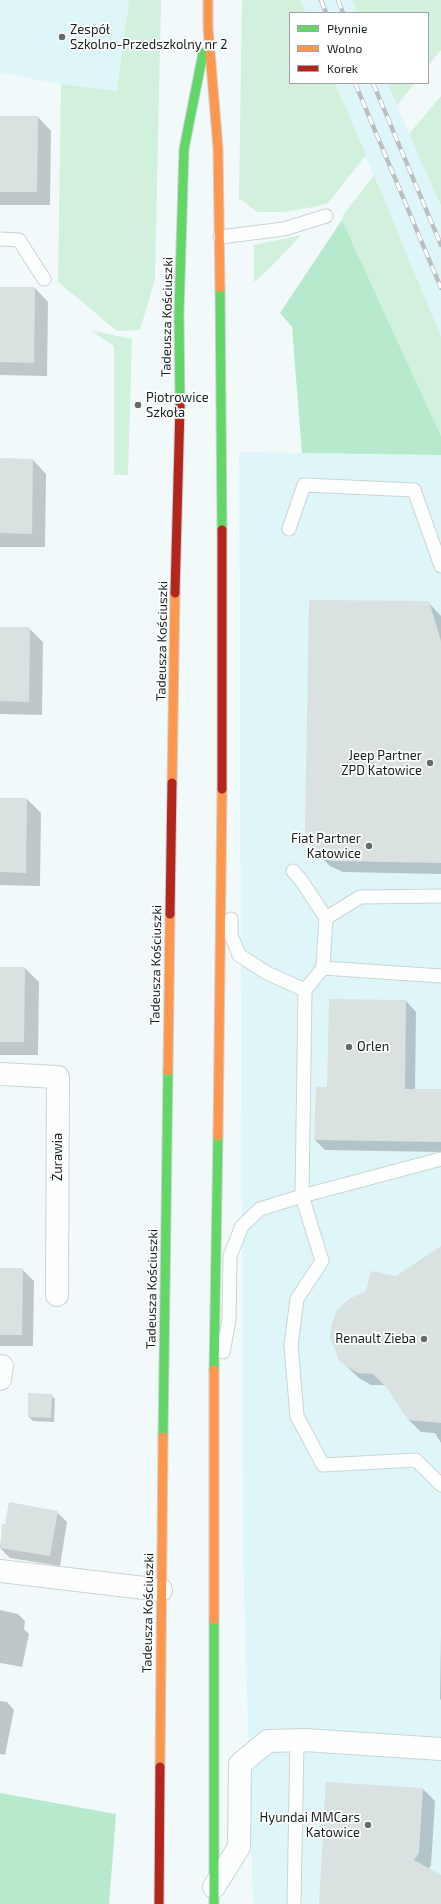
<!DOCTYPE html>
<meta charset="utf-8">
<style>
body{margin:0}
#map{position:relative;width:441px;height:1904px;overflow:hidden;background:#f1f9fa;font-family:"Exo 2",sans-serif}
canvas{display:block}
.legend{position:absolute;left:289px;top:12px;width:140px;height:72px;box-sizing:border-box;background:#fff;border:1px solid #a2a5a6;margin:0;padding:5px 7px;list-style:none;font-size:12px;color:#161f21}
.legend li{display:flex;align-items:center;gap:8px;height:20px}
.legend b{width:20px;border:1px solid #a2a5a6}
</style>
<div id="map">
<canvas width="441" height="1904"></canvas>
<ul class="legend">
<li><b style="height:5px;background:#63d668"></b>Płynnie</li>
<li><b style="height:5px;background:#ff974d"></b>Wolno</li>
<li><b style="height:5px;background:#b3261e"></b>Korek</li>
</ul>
</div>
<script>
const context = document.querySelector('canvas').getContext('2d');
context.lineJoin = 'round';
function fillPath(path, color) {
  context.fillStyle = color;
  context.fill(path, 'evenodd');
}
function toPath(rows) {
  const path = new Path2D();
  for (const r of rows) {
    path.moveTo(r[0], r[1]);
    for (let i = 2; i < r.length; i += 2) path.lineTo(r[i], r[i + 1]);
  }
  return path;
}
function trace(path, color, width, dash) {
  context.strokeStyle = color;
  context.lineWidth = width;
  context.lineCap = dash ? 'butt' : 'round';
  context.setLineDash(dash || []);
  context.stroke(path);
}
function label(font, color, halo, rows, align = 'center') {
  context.font = font + ' "Exo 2",sans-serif';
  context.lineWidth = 3.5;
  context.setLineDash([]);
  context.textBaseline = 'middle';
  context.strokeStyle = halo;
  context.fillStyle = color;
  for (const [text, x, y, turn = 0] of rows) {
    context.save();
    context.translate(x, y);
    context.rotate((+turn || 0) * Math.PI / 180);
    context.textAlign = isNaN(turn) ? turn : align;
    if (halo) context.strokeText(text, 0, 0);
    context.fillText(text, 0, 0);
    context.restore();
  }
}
const built = toPath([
 [0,0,129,0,117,92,61,84,0,73],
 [301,0,352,0,357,13,306,13],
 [335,83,387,83,441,206,441,337],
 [239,452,441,455,441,1904,253,1904,243,1552]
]);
const green = toPath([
 [129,0,161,0,155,279,140,330,117,331,58,282,61,84,117,91],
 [242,0,301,0,306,13,290,13,290,83,335,83,366,155,328,203,319,206,283,212,257,212,239,198],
 [352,0,441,0,441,50,428,66,428,13,357,13],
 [387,83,415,83,397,105],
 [441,96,441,206,409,134],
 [374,175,441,337,441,436,342,220,343,215],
 [301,235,272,266,254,282,254,245],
 [90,330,132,339,128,475,114,475,114,346]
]);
const forest = toPath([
 [342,220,441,436,441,455,302,453,292,327,280,313],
 [0,1793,116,1814,109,1904,0,1904]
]);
const shadow = toPath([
 [0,117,38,117,51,131,50,205,0,205],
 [0,288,35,288,48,302,47,376,0,375],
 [0,459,33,460,46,474,45,547,0,547],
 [428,602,441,616,441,874,343,872,330,866,318,854],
 [0,628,29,628,43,642,42,715,0,714],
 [0,799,27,799,41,813,40,886,0,885],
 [0,968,25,968,39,982,38,1055,0,1055],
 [330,1000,406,1001,416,1012,415,1090,441,1090,441,1152,325,1150,315,1140,328,1088],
 [441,1247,441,1443,435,1433,421,1432,408,1419,386,1385,371,1385,359,1378,338,1358,397,1278],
 [0,1269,22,1269,34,1281,33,1346,0,1346],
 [51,1395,55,1399,54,1422,33,1421,29,1417],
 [57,1512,67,1522,60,1566,10,1558,0,1548,3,1525],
 [0,1610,18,1614,25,1621,24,1629,29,1634,22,1667,0,1663],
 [441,1635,441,1700,440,1699],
 [0,1701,7,1702,14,1710,5,1755,0,1754],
 [423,1789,435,1801,431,1865,428,1869,441,1876,441,1904,320,1904]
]);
const building = toPath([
 [0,116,38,116,37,192,0,192],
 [0,287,35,287,34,363,0,362],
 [0,458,33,459,32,534,0,533],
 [309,600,429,601,441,641,441,863,330,861,317,855,308,843,305,829],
 [0,627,30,627,29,702,0,701],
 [0,798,27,798,26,873,0,872],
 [0,967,25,967,24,1042,0,1042],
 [329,999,406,1000,405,1089,441,1089,441,1142,314,1140,316,1087,327,1087],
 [441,1246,441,1423,408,1420,387,1388,373,1374,358,1373,340,1362,330,1337,332,1323,337,1310,349,1299,366,1291,371,1271,396,1276],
 [0,1268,23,1268,22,1335,0,1335],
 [28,1393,52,1394,51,1418,28,1417],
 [9,1502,58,1511,50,1556,0,1548,2,1524,5,1524],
 [326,1782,423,1788,419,1853,414,1860,441,1875,441,1904,319,1904]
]);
const lane = toPath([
 [220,237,284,229,326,216],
 [0,239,19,240,44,279],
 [289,529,304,485,414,490,441,566],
 [293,871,301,880,326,918,323,968],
 [326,918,360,897,441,896],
 [231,919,231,935,239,955,267,973,305,990],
 [441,976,323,968,305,990,302,1196,322,1261,297,1299,291,1345,297,1416,323,1465,416,1460,441,1485],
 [223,1352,229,1320,230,1256,242,1226,260,1209,302,1196,441,1159],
 [294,1904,297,1740]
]);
const street = toPath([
 [0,1074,58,1077,57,1295],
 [0,1379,2,1366],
 [0,1571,161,1590],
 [214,1887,239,1847,240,1764,268,1741,305,1740,441,1749]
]);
const fast = toPath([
 [220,288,222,530],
 [180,406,179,313,184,149,203,53],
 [214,1370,218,1136],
 [163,1437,168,1071],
 [214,1620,214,1904]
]);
const slow = toPath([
 [208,0,208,28,218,148,220,288],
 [172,783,175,593],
 [168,1071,170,914],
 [218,1136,222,789],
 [214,1620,214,1370],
 [160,1767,163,1437]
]);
const jam = toPath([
 [222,530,222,789],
 [175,593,180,406],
 [170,914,172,783],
 [159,1904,160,1767]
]);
const rail = toPath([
 [321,0,326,13],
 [338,0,343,13],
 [355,83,441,288],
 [373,83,441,245]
]);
const markers = [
 [62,37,4,"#636b6d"],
 [138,405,4,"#636b6d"],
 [430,763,4,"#636b6d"],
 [369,846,4,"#636b6d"],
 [349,1047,4,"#636b6d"],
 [424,1339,4,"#636b6d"],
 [368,1825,4,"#636b6d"]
];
const poiNames = [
 ["Zespół",70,30,"left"],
 ["Szkolno-Przedszkolny nr 2",70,45,"left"],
 ["Piotrowice",146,398,"left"],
 ["Szkoła",146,413,"left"],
 ["Jeep Partner",422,756],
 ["ZPD Katowice",422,771],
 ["Fiat Partner",361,839],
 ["Katowice",361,854],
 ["Orlen",357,1047,"left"],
 ["Renault Zieba",416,1339],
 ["Hyundai MMCars",360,1818],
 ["Katowice",360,1833]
];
const streetNames = [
 ["Tadeusza Kościuszki",167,317,-89],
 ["Tadeusza Kościuszki",162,641,-89],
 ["Tadeusza Kościuszki",156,965,-89],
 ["Żurawia",58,1157,-90],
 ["Tadeusza Kościuszki",152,1289,-89],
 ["Tadeusza Kościuszki",148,1613,-89]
];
fillPath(built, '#dff6f9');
fillPath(green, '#d1f1dd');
fillPath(forest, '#b7eacc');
fillPath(shadow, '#0003');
fillPath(building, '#d9e1e1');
trace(lane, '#cbd4d5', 15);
trace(street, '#cbd4d5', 24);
trace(fast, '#cbd4d5', 11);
trace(slow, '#cbd4d5', 11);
trace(jam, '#cbd4d5', 11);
trace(lane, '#fdfefe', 13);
trace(street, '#fdfefe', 22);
trace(fast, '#63d668', 9);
trace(slow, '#ff974d', 9);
trace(jam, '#b3261e', 9);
trace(rail, '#bdbfbf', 4.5);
trace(rail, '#fff', 3, [9]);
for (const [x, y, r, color] of markers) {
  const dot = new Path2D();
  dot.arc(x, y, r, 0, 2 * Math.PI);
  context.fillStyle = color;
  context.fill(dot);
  trace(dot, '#fff', 1.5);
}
label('13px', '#161f21', '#fff', poiNames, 'right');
label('13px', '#161f21', '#fff', streetNames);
</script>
